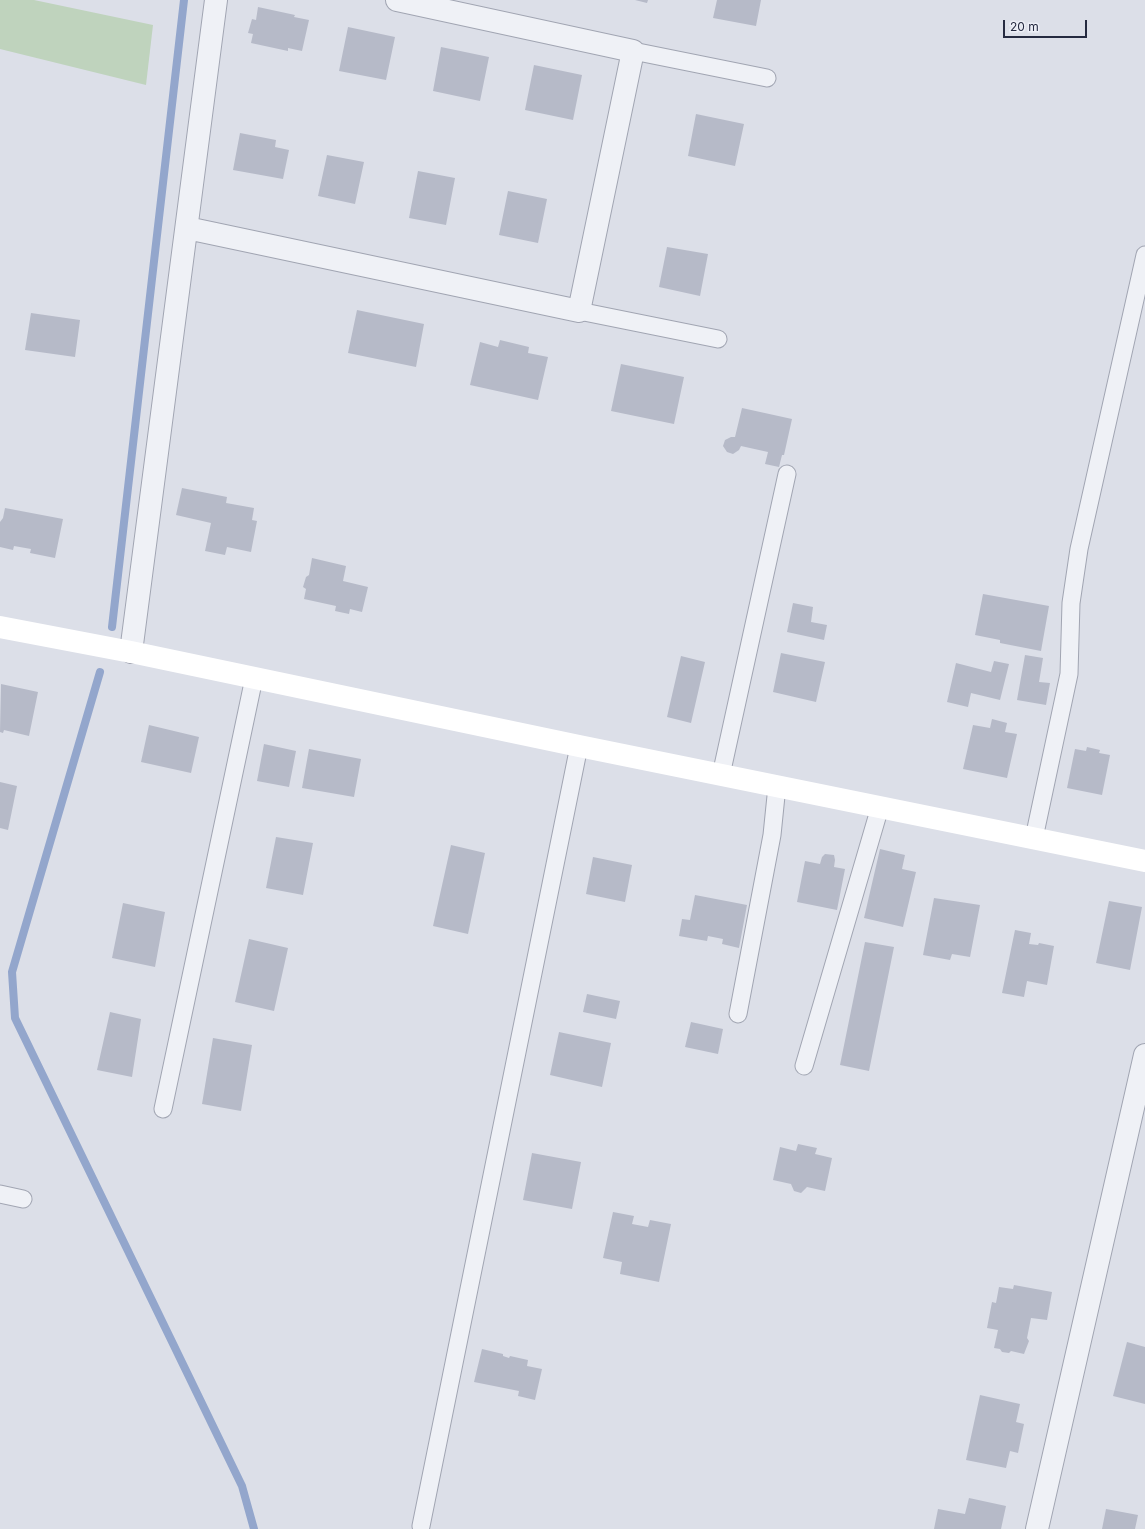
<!DOCTYPE html>
<style>
body{margin:0}
#map{position:relative;width:1145px;height:1529px;overflow:hidden;background:#dcdfe8;font-family:Inter,sans-serif}
canvas{display:block}
.scale{position:absolute;left:1003px;top:20px;width:84px;height:18px;box-sizing:border-box;border:2px solid #252a40;border-top:0;padding-left:5px;font-size:12px;line-height:14px;white-space:nowrap;color:#252a40;-webkit-text-stroke:3px #eceef6;paint-order:stroke}
</style>
<div id="map">
<canvas width="1145" height="1529"></canvas>
<div class="scale">20 m</div>
</div>
<script>
const context = document.querySelector('canvas').getContext('2d');
context.lineJoin = 'round';
function fillPath(path, color) {
  context.fillStyle = color;
  context.fill(path, 'evenodd');
}
function toPath(rows) {
  const path = new Path2D();
  for (const r of rows) {
    path.moveTo(r[0], r[1]);
    for (let i = 2; i < r.length; i += 2) path.lineTo(r[i], r[i + 1]);
  }
  return path;
}
function trace(path, color, width, dash) {
  context.strokeStyle = color;
  context.lineWidth = width;
  context.lineCap = dash ? 'butt' : 'round';
  context.setLineDash(dash || []);
  context.stroke(path);
}
const green = toPath([
 [0,0,34,0,153,25,146,85,0,49]
]);
const stream = toPath([
 [112,627,184,0],
 [100,672,12,972,15,1018,242,1486,254,1529]
]);
const building = toPath([
 [635,0,648,0,647,3],
 [717,0,761,0,756,26,713,18],
 [258,7,295,15,294,17,309,20,302,51,288,48,288,51,251,43,253,34,248,33,252,19,256,20],
 [348,27,395,37,386,80,339,71],
 [441,47,489,57,480,101,433,91],
 [534,65,582,75,573,120,525,110],
 [696,114,744,124,735,166,688,156],
 [240,133,276,140,275,147,289,150,283,179,233,170],
 [327,155,364,162,355,204,318,196],
 [418,171,455,178,446,225,409,218],
 [508,191,547,199,538,243,499,235],
 [667,247,708,254,700,296,659,287],
 [357,310,424,324,416,367,348,353],
 [31,313,80,320,75,357,25,350],
 [500,340,529,347,528,353,548,357,538,400,470,385,480,342,498,347],
 [621,364,684,377,674,424,611,411],
 [742,408,792,419,784,455,782,455,779,467,765,464,768,452,741,446,739,450,733,454,727,452,723,446,725,440,731,437,735,437],
 [182,488,227,497,226,503,254,508,252,520,257,521,251,552,227,547,225,555,205,551,211,523,176,515],
 [5,508,63,519,55,558,30,553,31,549,14,546,13,550,0,547,0,522,3,518],
 [312,558,346,566,343,581,368,587,362,612,350,609,349,614,335,611,336,606,304,599,306,589,303,587,306,577,309,575],
 [983,594,1049,606,1041,651,1000,643,1000,640,975,635],
 [793,603,813,607,811,622,827,625,824,640,787,632],
 [781,653,825,662,816,702,773,692],
 [1025,655,1043,658,1039,682,1050,683,1046,705,1017,700],
 [681,656,705,662,691,723,667,717],
 [994,661,1009,664,1000,700,971,693,968,707,947,702,956,663,991,672],
 [1,684,38,692,29,736,4,730,3,733,0,732],
 [992,719,1007,723,1005,732,1017,734,1007,778,963,769,973,725,990,728],
 [149,725,199,737,191,773,141,762],
 [264,744,296,751,289,787,257,781],
 [1087,747,1100,750,1099,753,1110,755,1102,795,1067,788,1075,749,1086,751],
 [309,749,361,759,354,797,302,788],
 [0,782,17,786,8,830,0,828],
 [276,837,313,843,303,895,266,888],
 [451,845,485,853,468,934,433,926],
 [880,849,905,855,902,869,916,872,903,927,864,918],
 [825,854,834,855,835,860,834,867,845,869,837,910,797,902,805,861,820,864,822,857],
 [593,857,632,865,625,902,586,894],
 [695,895,747,905,739,948,722,944,723,939,708,936,707,941,679,936,682,919,690,920],
 [934,898,980,905,970,957,952,954,950,960,923,955],
 [1109,901,1142,907,1130,970,1096,963],
 [123,903,165,912,155,967,112,958],
 [1015,930,1031,933,1029,944,1038,945,1039,943,1054,946,1047,985,1027,981,1024,997,1002,993],
 [249,939,288,948,274,1011,235,1002],
 [865,942,894,947,869,1071,840,1065],
 [587,994,620,1001,616,1019,583,1012],
 [110,1012,141,1019,132,1077,97,1070],
 [691,1022,723,1029,718,1054,685,1047],
 [559,1032,611,1043,602,1087,550,1075],
 [213,1038,252,1045,241,1111,202,1104],
 [798,1144,817,1148,815,1154,832,1158,825,1191,807,1187,801,1193,794,1191,791,1184,773,1180,780,1147,796,1151],
 [532,1153,581,1162,572,1209,523,1200],
 [613,1212,634,1216,632,1224,648,1227,650,1220,671,1224,659,1282,620,1274,622,1262,603,1258],
 [1014,1285,1052,1292,1047,1320,1031,1318,1027,1338,1029,1341,1024,1354,1011,1351,1009,1353,1002,1352,1000,1349,994,1348,998,1330,987,1328,992,1302,996,1303,999,1287,1013,1289],
 [1127,1342,1145,1347,1145,1404,1113,1396],
 [482,1349,503,1354,503,1356,509,1358,510,1356,528,1360,527,1366,542,1369,535,1400,518,1396,519,1391,474,1382],
 [980,1395,1020,1404,1016,1422,1024,1424,1018,1453,1010,1451,1006,1468,966,1460],
 [969,1498,1006,1506,1001,1529,934,1529,938,1509,965,1514],
 [1106,1509,1138,1515,1135,1529,1102,1529]
]);
const lane = toPath([
 [633,51,767,78],
 [579,311,718,339],
 [721,775,787,474],
 [1034,838,1069,674,1071,603,1079,549,1145,255],
 [738,1014,772,835,777,786],
 [804,1066,880,807],
 [163,1109,254,678],
 [0,1194,23,1199],
 [421,1526,579,746]
]);
const street = toPath([
 [187,228,579,311,633,51,397,0],
 [131,652,216,0],
 [1037,1529,1145,1055]
]);
const secondary = toPath([
 [0,627,131,652,579,746,1145,861]
]);
fillPath(green, '#bfd3bd');
trace(stream, '#93a6cc', 8);
fillPath(building, '#b6bac8');
trace(lane, '#a1a5b2', 19);
trace(street, '#a1a5b2', 24);
trace(lane, '#eff1f6', 17);
trace(street, '#eff1f6', 22);
trace(secondary, '#fff', 22);
</script>
